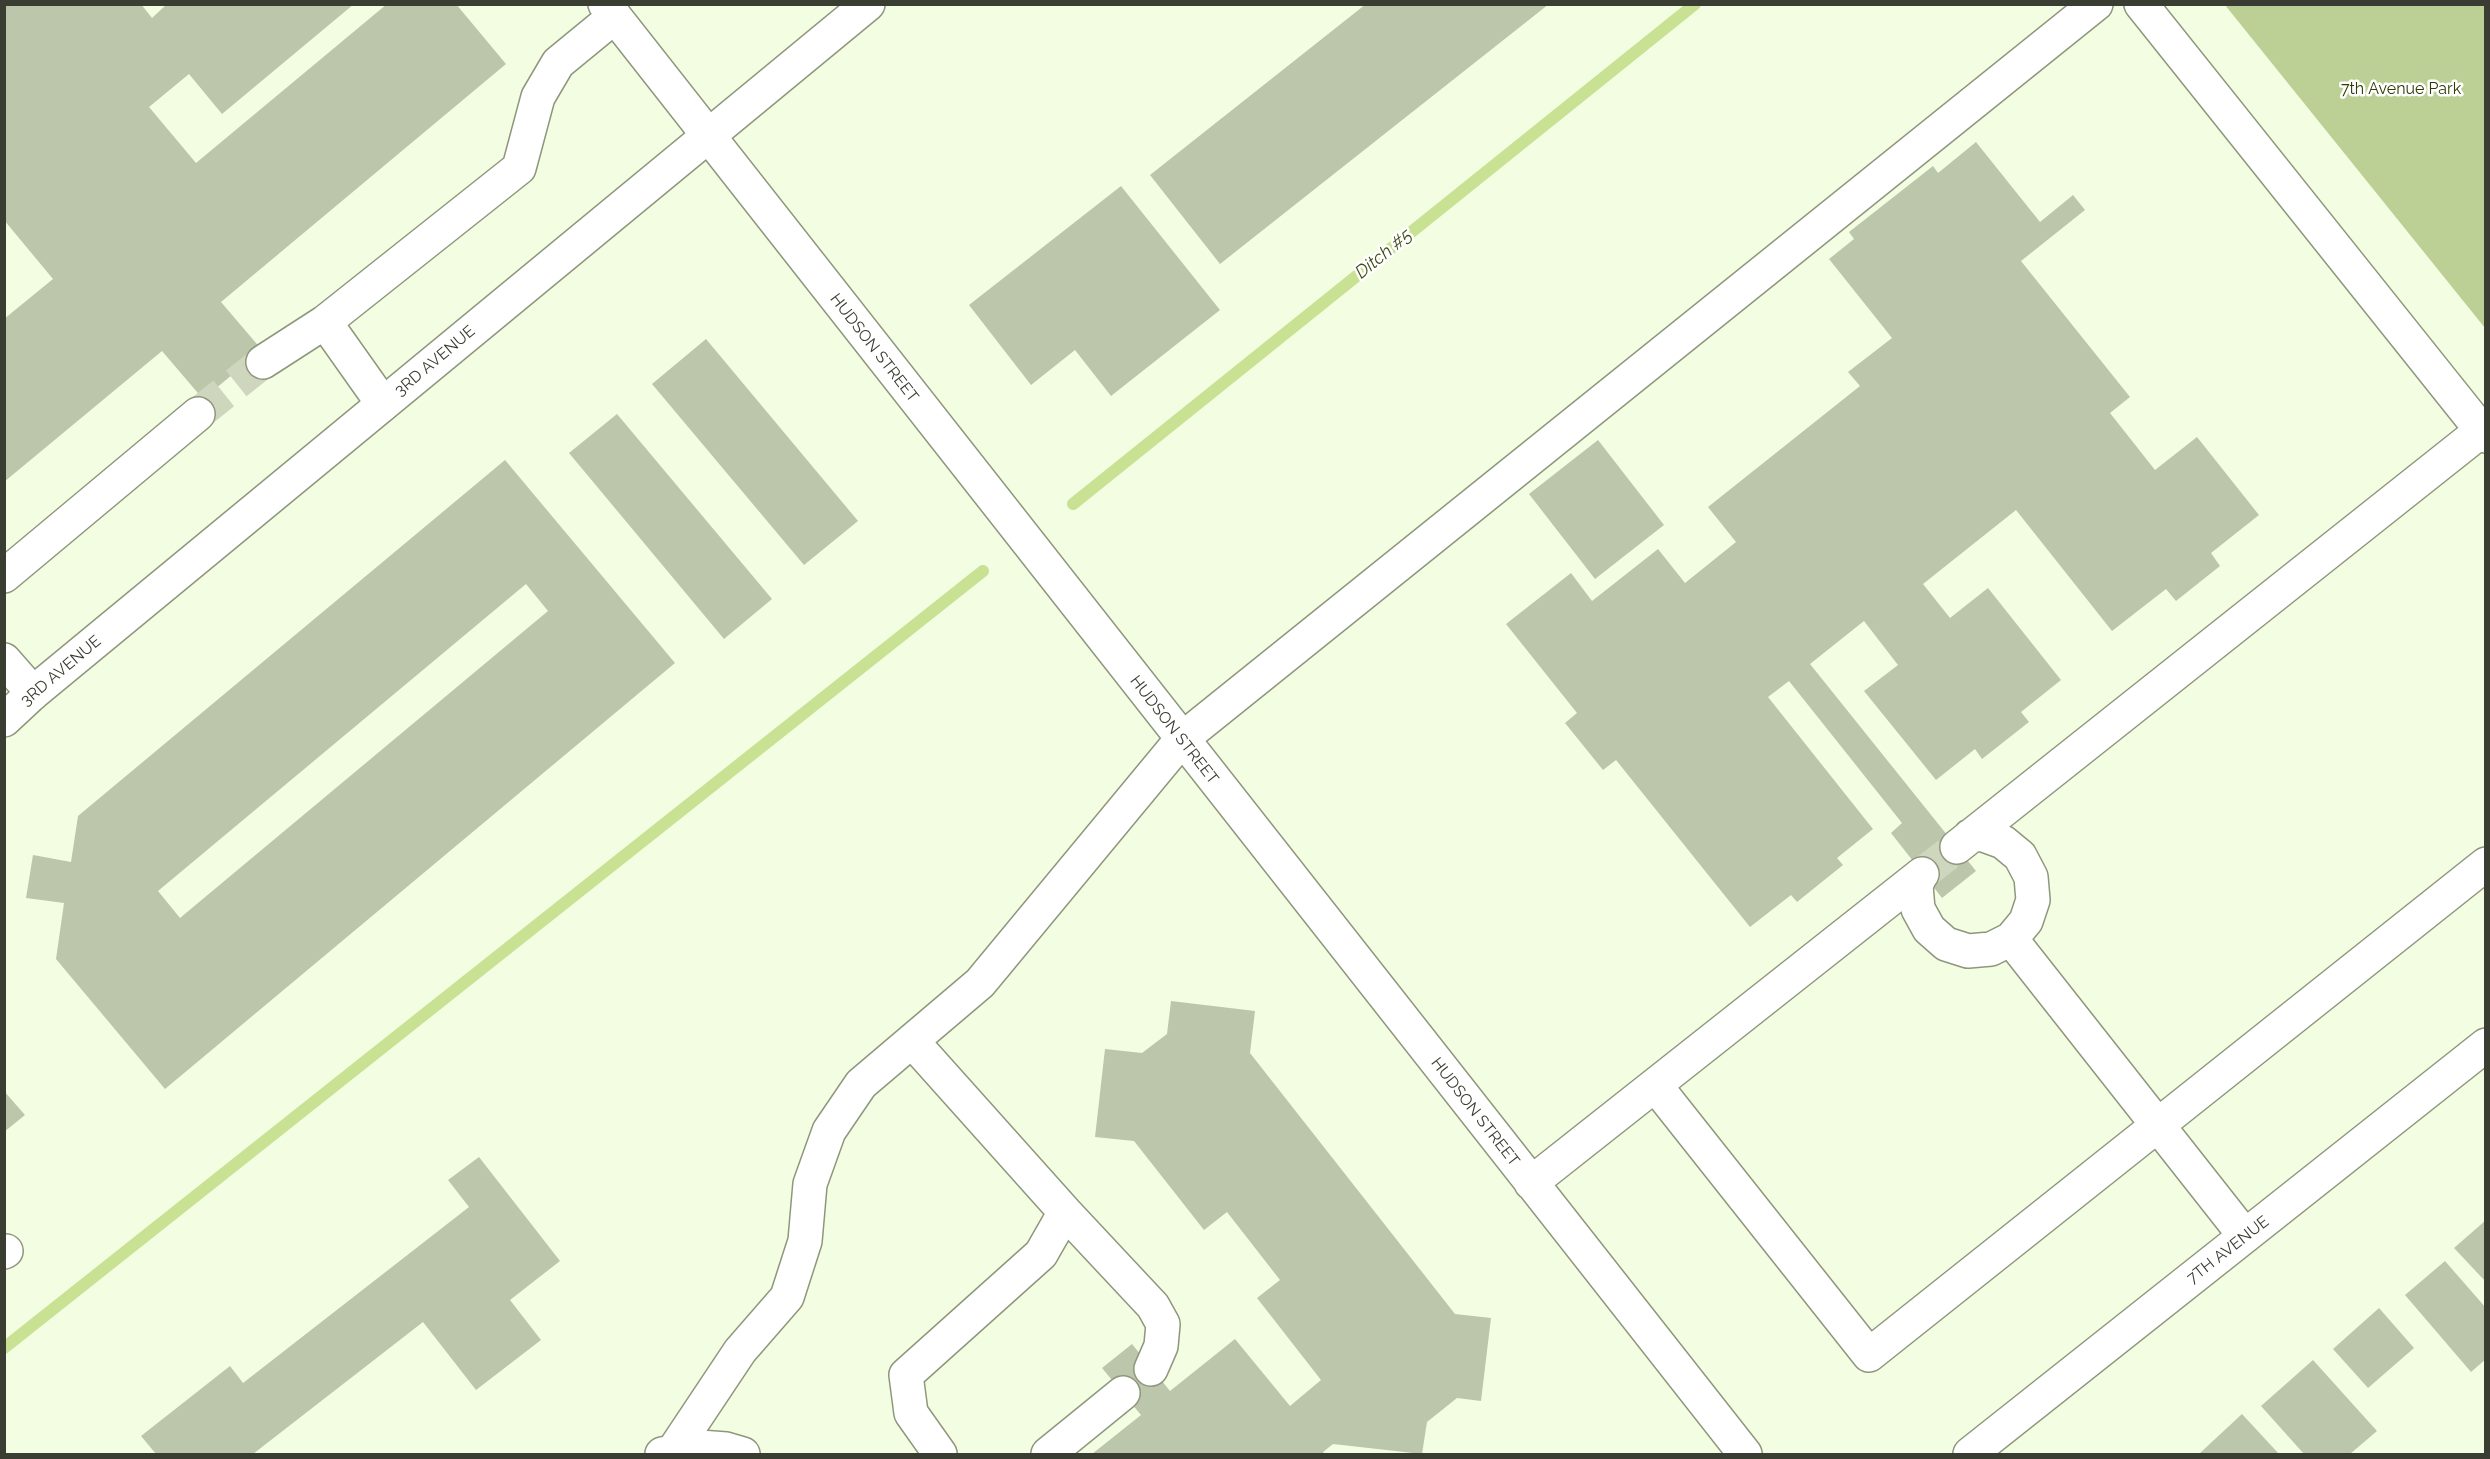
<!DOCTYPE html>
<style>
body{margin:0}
#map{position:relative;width:2490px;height:1459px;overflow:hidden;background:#f3fde1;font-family:Raleway,sans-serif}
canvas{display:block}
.frame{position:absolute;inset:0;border:6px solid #393d32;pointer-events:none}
</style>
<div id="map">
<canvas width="2490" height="1459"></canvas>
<div class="frame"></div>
</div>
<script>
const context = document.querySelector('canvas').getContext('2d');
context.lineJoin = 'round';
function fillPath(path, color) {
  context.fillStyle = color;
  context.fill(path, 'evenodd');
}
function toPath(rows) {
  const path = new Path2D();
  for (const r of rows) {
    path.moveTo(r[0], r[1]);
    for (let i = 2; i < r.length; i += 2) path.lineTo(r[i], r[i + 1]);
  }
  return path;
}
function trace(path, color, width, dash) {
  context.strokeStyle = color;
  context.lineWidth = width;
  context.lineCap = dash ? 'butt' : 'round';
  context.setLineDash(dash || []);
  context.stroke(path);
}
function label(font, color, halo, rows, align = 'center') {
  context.font = font + ' Raleway,sans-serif';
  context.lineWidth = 5;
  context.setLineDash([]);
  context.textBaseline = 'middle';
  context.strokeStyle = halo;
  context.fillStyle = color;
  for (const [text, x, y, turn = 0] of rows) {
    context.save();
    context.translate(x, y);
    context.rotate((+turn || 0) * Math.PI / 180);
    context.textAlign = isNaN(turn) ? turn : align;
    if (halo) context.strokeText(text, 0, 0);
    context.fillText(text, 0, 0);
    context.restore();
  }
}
const green = toPath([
 [2225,5,2485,5,2485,328]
]);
const stream = toPath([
 [1073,504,1695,4],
 [4,1348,983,571]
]);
const building = toPath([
 [4,4,141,4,152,18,167,4,354,4,222,114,189,74,149,107,196,163,387,4,456,4,506,64,221,302,262,350,203,399,162,351,4,482,4,319,53,279,4,220],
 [1366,4,1549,4,1220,264,1150,175],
 [1976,142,2040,222,2073,195,2085,210,2021,261,2130,397,2110,413,2155,470,2197,437,2259,515,2211,553,2220,566,2176,601,2166,589,2112,631,2016,510,1923,584,1950,618,1988,588,2061,680,2021,712,2029,722,1982,759,1975,749,1936,780,1864,691,1898,665,1864,621,1810,664,1976,871,1942,898,1891,833,1902,823,1789,681,1768,697,1873,829,1837,858,1843,865,1797,902,1791,895,1750,927,1616,760,1603,770,1565,723,1577,713,1506,624,1571,573,1592,601,1658,549,1685,583,1736,542,1708,507,1860,386,1848,372,1892,338,1829,259,1854,239,1849,232,1933,166,1938,173],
 [1121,186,1220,310,1111,396,1075,350,1031,385,969,305],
 [706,339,858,521,804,565,652,384],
 [617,414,772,599,724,639,569,453],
 [1598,440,1664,525,1595,579,1529,494],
 [505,460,675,663,165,1089,56,959,64,903,26,898,33,855,71,862,78,816],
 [526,584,548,611,180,918,158,891],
 [1171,1001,1255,1011,1250,1053,1455,1314,1491,1318,1481,1401,1457,1398,1427,1422,1422,1454,1333,1444,1323,1452,1325,1454,1092,1454,1141,1415,1102,1368,1132,1344,1170,1391,1235,1339,1290,1406,1321,1380,1257,1298,1280,1280,1227,1212,1204,1230,1134,1141,1095,1137,1105,1049,1142,1053,1167,1034],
 [4,1091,25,1115,4,1132],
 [479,1157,560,1261,510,1300,541,1340,476,1390,423,1322,253,1454,156,1454,141,1436,230,1366,243,1383,469,1207,448,1180],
 [2486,1220,2486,1282,2454,1248],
 [2445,1261,2486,1308,2486,1359,2471,1372,2405,1295],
 [2379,1308,2414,1348,2368,1388,2333,1349],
 [2313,1360,2377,1431,2350,1454,2304,1454,2261,1406],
 [2242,1414,2279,1454,2201,1454,2200,1453]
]);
const minorTunnel = toPath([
 [198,414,263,362],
 [1922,874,1957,847]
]);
const minor = toPath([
 [605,4,1745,1454],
 [2141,4,2486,436],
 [325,322,519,168,538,97,558,63,614,17],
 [263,362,325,322,383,404],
 [4,576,198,414],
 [4,660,33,693],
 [1957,847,2481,431],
 [1920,876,1916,886,1918,909,1929,929,1946,944,1968,951,1991,949,2011,939,2026,921,2033,900,2031,877,2020,856,2003,842,1981,834,1970,836],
 [2011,939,2245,1236],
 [912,1041,1065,1212,1041,1254,906,1375,911,1413,940,1454],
 [1655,1085,1869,1355,2486,864],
 [1531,1183,1922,874],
 [1065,1212,1153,1306,1163,1324,1161,1346,1151,1369],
 [4,1252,6,1251],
 [674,1450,740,1351,787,1297,805,1241,810,1184,829,1131,861,1084,980,983,1182,739,2096,4],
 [662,1454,700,1447,726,1449,743,1454],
 [1048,1454,1123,1393],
 [1970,1454,2486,1045]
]);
const major = toPath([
 [4,720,33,693,868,4]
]);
const parkNames = [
 ["7th Avenue Park",2401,89]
];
const streetNames = [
 ["HUDSON STREET",874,348,52],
 ["3RD AVENUE",435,361,-40],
 ["3RD AVENUE",61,671,-40],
 ["HUDSON STREET",1174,730,52],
 ["HUDSON STREET",1475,1112,52],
 ["7TH AVENUE",2228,1250,-38]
];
const waterNames = [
 ["Ditch #5",1384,254,-39]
];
fillPath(green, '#bccf94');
trace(stream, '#c8e193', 12);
fillPath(building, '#bcc6ab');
trace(minorTunnel, '#ced7be', 33, [33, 16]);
trace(minor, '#8e977d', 36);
trace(major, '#8e977d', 36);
trace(minor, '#fff', 33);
trace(major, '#fff', 33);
label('16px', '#2e3c00', '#fff', parkNames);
label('16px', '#393d32', '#fff', streetNames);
label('italic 18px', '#3f4d16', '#fff', waterNames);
</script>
